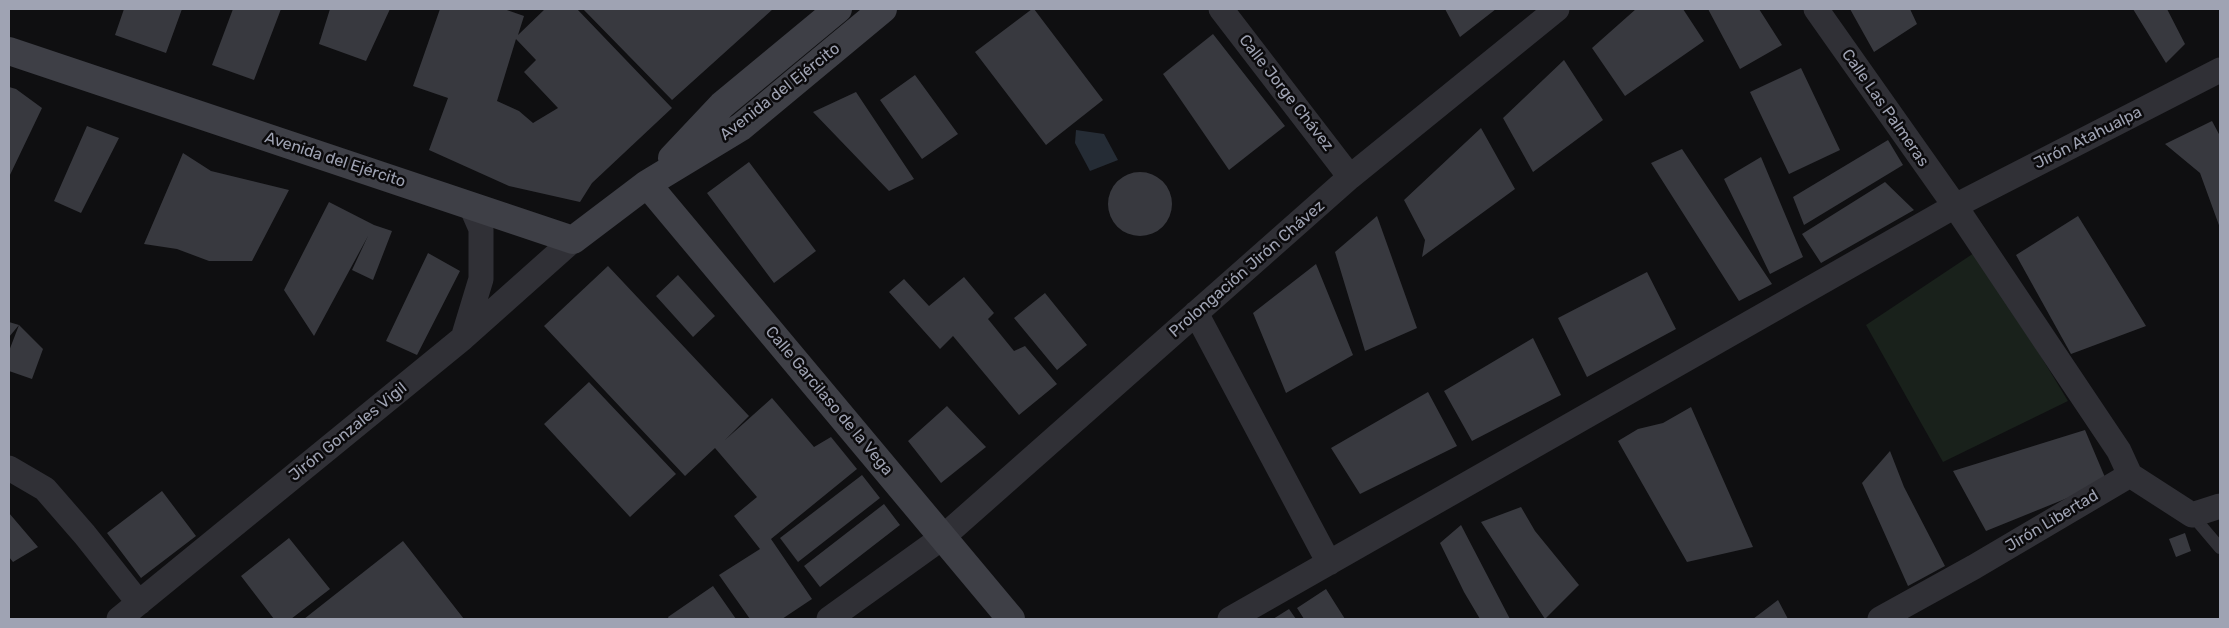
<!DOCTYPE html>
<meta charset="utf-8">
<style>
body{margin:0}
#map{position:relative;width:2229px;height:628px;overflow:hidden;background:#0f0f11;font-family:Rubik,sans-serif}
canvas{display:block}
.frame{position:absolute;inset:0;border:10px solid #9fa3b3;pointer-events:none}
</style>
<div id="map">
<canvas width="2229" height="628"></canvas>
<div class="frame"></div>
</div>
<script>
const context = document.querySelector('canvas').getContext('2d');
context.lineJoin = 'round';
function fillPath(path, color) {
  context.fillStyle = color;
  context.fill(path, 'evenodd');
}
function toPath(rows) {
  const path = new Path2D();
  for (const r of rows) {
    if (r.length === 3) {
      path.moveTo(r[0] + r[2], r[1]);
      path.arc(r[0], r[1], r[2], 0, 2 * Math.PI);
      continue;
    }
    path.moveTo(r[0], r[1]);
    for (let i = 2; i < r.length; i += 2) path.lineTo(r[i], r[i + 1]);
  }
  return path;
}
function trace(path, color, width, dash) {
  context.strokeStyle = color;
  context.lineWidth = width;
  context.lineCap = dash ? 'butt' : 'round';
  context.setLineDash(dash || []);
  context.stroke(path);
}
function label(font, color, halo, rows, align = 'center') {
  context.font = font + ' Rubik,sans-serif';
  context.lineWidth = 5;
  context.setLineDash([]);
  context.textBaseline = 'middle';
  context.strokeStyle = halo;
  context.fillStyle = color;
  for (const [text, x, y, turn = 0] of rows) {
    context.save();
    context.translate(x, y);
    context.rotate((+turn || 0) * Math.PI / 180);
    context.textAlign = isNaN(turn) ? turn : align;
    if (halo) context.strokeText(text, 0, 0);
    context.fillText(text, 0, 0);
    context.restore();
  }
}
const green = toPath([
 [1977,251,2068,401,1943,462,1866,325]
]);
const water = toPath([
 [1076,130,1104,134,1118,160,1090,171,1075,143]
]);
const building = toPath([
 [124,9,182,9,166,53,115,35],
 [233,9,281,9,254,80,212,65],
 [330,9,390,9,366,61,319,44],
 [440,9,504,9,524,16,518,35,545,9,577,9,672,108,592,183,580,202,509,186,429,150,448,98,413,86],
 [516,39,536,60,524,72,558,108,533,123,519,111,497,101],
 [583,9,773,9,672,100],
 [1032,9,1034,9,1103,100,1046,145,975,52],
 [1445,9,1496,9,1460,37],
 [1636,9,1683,9,1704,41,1625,96,1592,48],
 [1708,9,1759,9,1782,45,1740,69],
 [1850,9,1910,9,1917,24,1874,52],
 [2133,9,2167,9,2185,44,2166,63],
 [1213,34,1285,126,1229,170,1163,74],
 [1564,60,1603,120,1533,172,1503,118],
 [1801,68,1840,150,1789,174,1750,92],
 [915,75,958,134,922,159,880,100],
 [9,87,16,89,42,108,9,177],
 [856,92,914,179,889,191,813,112],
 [2212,121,2220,136,2220,228,2200,173,2165,144],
 [87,126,119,138,81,213,54,201],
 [1481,128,1515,189,1422,257,1425,240,1404,200],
 [1888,140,1903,165,1804,225,1793,197],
 [1682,149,1772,284,1739,301,1651,163],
 [183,153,211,171,289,190,252,261,209,261,177,249,144,244],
 [1761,157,1803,257,1770,274,1724,179],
 [749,162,816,251,774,283,707,193],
 [1140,204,32],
 [1885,182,1914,210,1821,263,1802,234],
 [329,202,374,225,392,231,373,280,352,270,368,236,314,336,284,290],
 [1377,216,1417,328,1365,351,1335,252],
 [2078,216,2146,326,2071,354,2016,255],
 [428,253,460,271,417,355,386,341],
 [1316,264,1353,355,1286,393,1253,313],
 [608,266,749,416,725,440,772,398,814,447,831,437,857,469,771,539,812,599,782,619,750,619,719,575,760,549,734,516,757,497,715,448,685,476,544,326],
 [1647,272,1676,329,1587,377,1558,318],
 [678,275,715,316,693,337,656,296],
 [964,277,994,313,988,319,1014,351,1025,346,1057,384,1019,415,953,336,940,349,889,292,904,279,929,306],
 [1045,293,1087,345,1057,370,1014,318],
 [9,322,19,325,9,337],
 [19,325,43,349,32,379,9,371,9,351],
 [1533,338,1561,395,1472,441,1444,391],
 [589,382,676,474,630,517,544,424],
 [1428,392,1457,446,1360,494,1331,448],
 [947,406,986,447,941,483,908,441],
 [1691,407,1753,547,1687,562,1618,441,1638,429,1663,423],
 [2085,430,2107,482,1986,531,1953,471],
 [1890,451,1904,487,1945,566,1908,586,1862,483],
 [862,475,880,498,798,562,780,538],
 [162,491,196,536,141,578,107,533],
 [884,504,900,525,820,587,804,566],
 [1521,507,1535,531,1579,585,1545,619,1481,522],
 [9,513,38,547,13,562,9,557],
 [1461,525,1486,573,1510,619,1480,619,1464,592,1440,543],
 [2185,533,2191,551,2176,557,2169,539],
 [289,538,330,589,291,619,274,619,241,576],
 [403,541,464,619,304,619],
 [713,586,736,619,669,619,668,617],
 [1326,589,1345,619,1304,619,1297,608],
 [1778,600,1788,619,1753,619],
 [1289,609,1296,619,1273,619]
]);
const lane = toPath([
 [2192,515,2220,548]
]);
const street = toPath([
 [1221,9,1350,177],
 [1816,9,1955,206,2119,451,2130,475,2192,515,2220,506],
 [1196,313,1329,563],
 [464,335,481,279,481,229,471,206],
 [9,468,45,489,85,535,139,603],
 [119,619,463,338,573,240],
 [829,619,943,537,1350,177,1557,9],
 [1230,619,1955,206,2220,70],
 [1880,619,1974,567,2130,475]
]);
const secondary = toPath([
 [9,51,573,240,647,184,741,127,883,9],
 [672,158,722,105,838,9],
 [647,184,1011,619]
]);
const streetNames = [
 ["Avenida del Ejército",780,92,-38],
 ["Calle Jorge Chávez",1286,93,52],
 ["Calle Las Palmeras",1885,108,55],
 ["Jirón Atahualpa",2088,138,-27],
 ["Avenida del Ejército",335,160,18],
 ["Prolongación Jirón Chávez",1247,269,-41],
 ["Calle Garcilaso de la Vega",829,401,50],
 ["Jirón Gonzales Vigil",348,432,-39],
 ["Jirón Libertad",2052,521,-31]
];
fillPath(green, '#19211b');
fillPath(water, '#252c35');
fillPath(building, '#38393f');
trace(lane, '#303036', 12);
trace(street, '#303036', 25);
trace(secondary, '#3e3f46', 28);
label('16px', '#9fa3b3', '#0b0a0c', streetNames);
</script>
